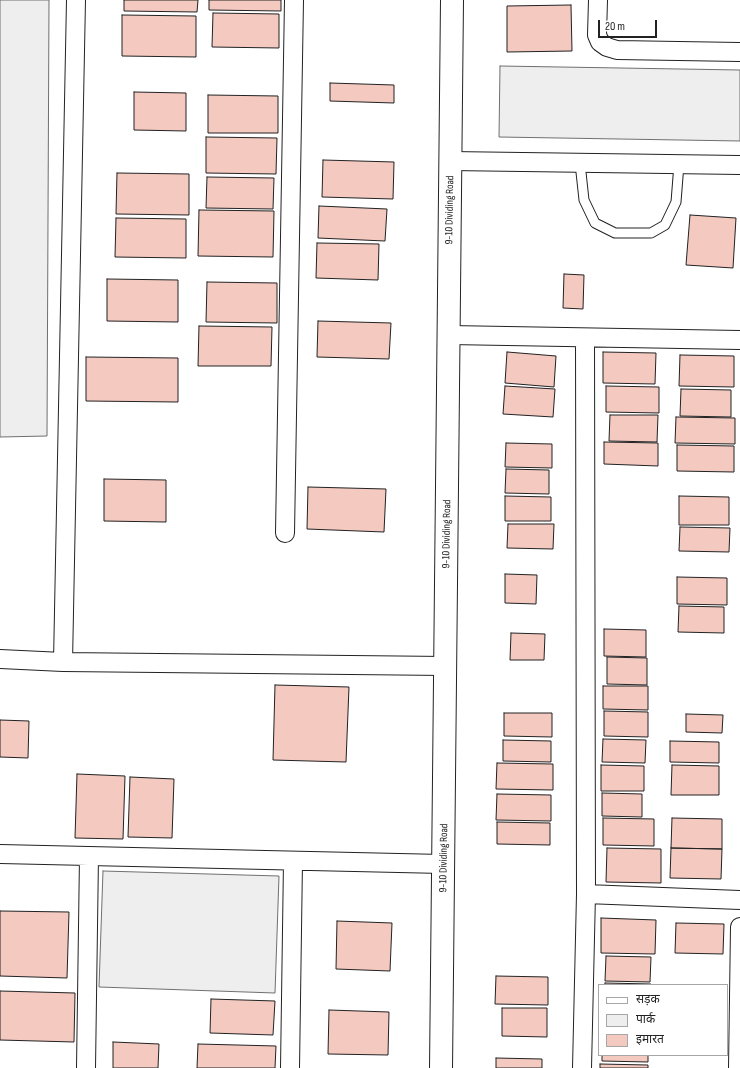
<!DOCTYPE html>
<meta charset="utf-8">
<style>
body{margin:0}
#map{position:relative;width:740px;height:1068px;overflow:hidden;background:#fff;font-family:"Sofia Sans Condensed","Noto Sans Devanagari",sans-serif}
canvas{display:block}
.legend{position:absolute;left:598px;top:984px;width:130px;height:72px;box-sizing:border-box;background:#fff;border:1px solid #a7a7a7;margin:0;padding:5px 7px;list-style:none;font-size:12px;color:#222}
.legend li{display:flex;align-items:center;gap:8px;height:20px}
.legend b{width:20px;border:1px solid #a7a7a7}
.scale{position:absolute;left:598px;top:20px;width:59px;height:18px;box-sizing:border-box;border:2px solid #222;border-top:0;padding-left:5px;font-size:12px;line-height:14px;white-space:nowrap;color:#222;-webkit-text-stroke:3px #fff;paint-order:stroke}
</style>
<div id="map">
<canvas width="740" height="1068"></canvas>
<ul class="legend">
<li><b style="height:5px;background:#fff"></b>सड़क</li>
<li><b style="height:11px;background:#eee"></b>पार्क</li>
<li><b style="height:11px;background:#f3c9c0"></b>इमारत</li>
</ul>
<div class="scale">20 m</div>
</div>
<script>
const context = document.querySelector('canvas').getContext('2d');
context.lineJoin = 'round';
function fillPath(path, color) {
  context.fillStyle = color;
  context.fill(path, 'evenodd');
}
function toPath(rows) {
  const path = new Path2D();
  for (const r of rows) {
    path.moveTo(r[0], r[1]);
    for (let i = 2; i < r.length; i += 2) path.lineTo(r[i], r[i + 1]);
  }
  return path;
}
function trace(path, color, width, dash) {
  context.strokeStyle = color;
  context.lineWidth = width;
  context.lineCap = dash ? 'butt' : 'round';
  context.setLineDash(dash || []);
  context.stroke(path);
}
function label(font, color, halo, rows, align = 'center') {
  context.font = font + ' "Sofia Sans Condensed",sans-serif';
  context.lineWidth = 3;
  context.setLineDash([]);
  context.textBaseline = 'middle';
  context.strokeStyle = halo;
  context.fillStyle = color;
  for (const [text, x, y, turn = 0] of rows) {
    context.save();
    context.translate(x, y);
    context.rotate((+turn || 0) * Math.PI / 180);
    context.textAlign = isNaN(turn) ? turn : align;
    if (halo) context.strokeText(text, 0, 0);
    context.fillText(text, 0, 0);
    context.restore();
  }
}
const green = toPath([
 [0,0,49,0,47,436,0,437,0,0],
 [500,66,740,70,740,141,499,137,500,66],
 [103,871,279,876,275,993,99,987,103,871]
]);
const building = toPath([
 [124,0,198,0,197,12,124,11,124,0],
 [209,0,281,0,281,11,209,10,209,0],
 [571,5,572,51,507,52,507,6,571,5],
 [213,13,279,14,279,48,212,47,213,13],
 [122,15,196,16,196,57,122,56,122,15],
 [330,83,394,85,394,103,330,101,330,83],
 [134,92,186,93,186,131,134,130,134,92],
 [208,95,278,96,278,133,208,133,208,95],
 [206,137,277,138,276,174,206,173,206,137],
 [323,160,394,162,393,199,322,197,323,160],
 [117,173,189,174,189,215,116,214,117,173],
 [207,177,274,178,273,209,206,208,207,177],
 [319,206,387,209,385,241,318,238,319,206],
 [199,210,274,211,273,257,198,256,199,210],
 [690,215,736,218,733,268,686,265,690,215],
 [116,218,186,219,186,258,115,257,116,218],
 [317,243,379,244,378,280,316,278,317,243],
 [564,274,584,275,583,309,563,308,564,274],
 [107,279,178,280,178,322,107,321,107,279],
 [207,282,277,283,277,323,206,322,207,282],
 [318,321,391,323,389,359,317,357,318,321],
 [199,326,272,327,271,366,198,366,199,326],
 [507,352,556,356,554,387,505,383,507,352],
 [603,352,656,353,655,384,603,383,603,352],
 [680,355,734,356,734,387,679,386,680,355],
 [86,357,178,358,178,402,86,401,86,357],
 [505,386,555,389,553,417,503,414,505,386],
 [606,386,659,387,659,413,606,412,606,386],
 [681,389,731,390,731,417,680,416,681,389],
 [610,415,658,415,657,442,609,441,610,415],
 [676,417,735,418,735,444,675,443,676,417],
 [604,442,658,443,658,466,604,464,604,442],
 [506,443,552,444,552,468,505,467,506,443],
 [677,445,734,446,734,472,677,471,677,445],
 [506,469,549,470,549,494,505,493,506,469],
 [104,479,166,480,166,522,104,521,104,479],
 [308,487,386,489,384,532,307,529,308,487],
 [505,496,551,497,551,521,505,521,505,496],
 [679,496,729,497,729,525,679,525,679,496],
 [508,524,554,524,553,549,507,548,508,524],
 [680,527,730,528,729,552,679,551,680,527],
 [505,574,537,575,536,604,505,603,505,574],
 [677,577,727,578,727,605,677,604,677,577],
 [679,606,724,607,724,633,678,632,679,606],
 [604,629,646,630,646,657,604,656,604,629],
 [511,633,545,634,544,660,510,660,511,633],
 [607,657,647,658,647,685,607,684,607,657],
 [275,685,349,687,346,762,273,760,275,685],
 [603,686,648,686,648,710,603,709,603,686],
 [604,711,648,712,648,737,604,736,604,711],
 [504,713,552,713,552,737,504,736,504,713],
 [686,714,723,715,722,733,686,732,686,714],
 [0,720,29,721,28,758,0,757,0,720],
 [603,739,646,740,645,763,602,762,603,739],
 [503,740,551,741,551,762,503,761,503,740],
 [670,741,719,742,719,763,670,762,670,741],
 [497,763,553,764,553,790,496,789,497,763],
 [601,765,644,766,644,791,601,791,601,765],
 [672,765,719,766,719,795,671,795,672,765],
 [77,774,125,776,123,839,75,838,77,774],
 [130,777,174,779,172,838,128,837,130,777],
 [602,793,642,794,642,817,602,816,602,793],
 [497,794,551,795,551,821,496,820,497,794],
 [603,818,654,819,654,846,603,845,603,818],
 [672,818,722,819,722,849,671,848,672,818],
 [497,822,550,823,550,845,497,844,497,822],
 [607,848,661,849,661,883,606,882,607,848],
 [671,848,722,849,721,879,670,878,671,848],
 [0,911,69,912,67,978,0,976,0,911],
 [601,918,656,920,655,954,601,953,601,918],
 [337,921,392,923,390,971,336,969,337,921],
 [676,923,724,924,723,954,675,953,676,923],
 [606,956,651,957,650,982,605,981,606,956],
 [496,976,548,977,548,1005,495,1004,496,976],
 [605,983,651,984,651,985,605,985,605,983],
 [0,991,75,993,74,1042,0,1040,0,991],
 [211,999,275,1001,273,1035,210,1033,211,999],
 [502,1008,547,1008,547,1037,502,1036,502,1008],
 [329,1010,389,1012,388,1055,328,1054,329,1010],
 [113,1042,159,1044,158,1068,113,1068,113,1042],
 [198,1044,276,1046,275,1068,197,1068,198,1044],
 [602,1055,648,1055,648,1062,602,1061,602,1055],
 [496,1058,542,1059,542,1068,496,1068,496,1058],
 [600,1064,648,1065,648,1068,600,1068,600,1064]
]);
const lane = toPath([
 [580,163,584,200,595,223,615,233,651,233,665,225,676,202,679,164]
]);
const street = toPath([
 [598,0,597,35,600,42,607,47,617,50,740,52],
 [450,161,740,165],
 [449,335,740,340],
 [285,533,294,0],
 [0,659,63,662,446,666],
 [63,662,76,0],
 [0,854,443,864],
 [586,894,740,900],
 [86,1068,89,856],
 [290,1068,293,861],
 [582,1068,586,894,585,338],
 [738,1068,740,927]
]);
const secondary = toPath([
 [441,1068,452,0]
]);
const streetNames = [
 ["9-10 Dividing Road",450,210,-89],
 ["9-10 Dividing Road",447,534,-89],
 ["9-10 Dividing Road",444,858,-89]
];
fillPath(green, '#eee');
trace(green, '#6f6f6f', 1);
fillPath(building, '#f3c9c0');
trace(building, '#222', 1);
trace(lane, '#222', 11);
trace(street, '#222', 20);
trace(secondary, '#222', 24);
trace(lane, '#fff', 9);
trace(street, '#fff', 18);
trace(secondary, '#fff', 22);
label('11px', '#222', '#fff', streetNames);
</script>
